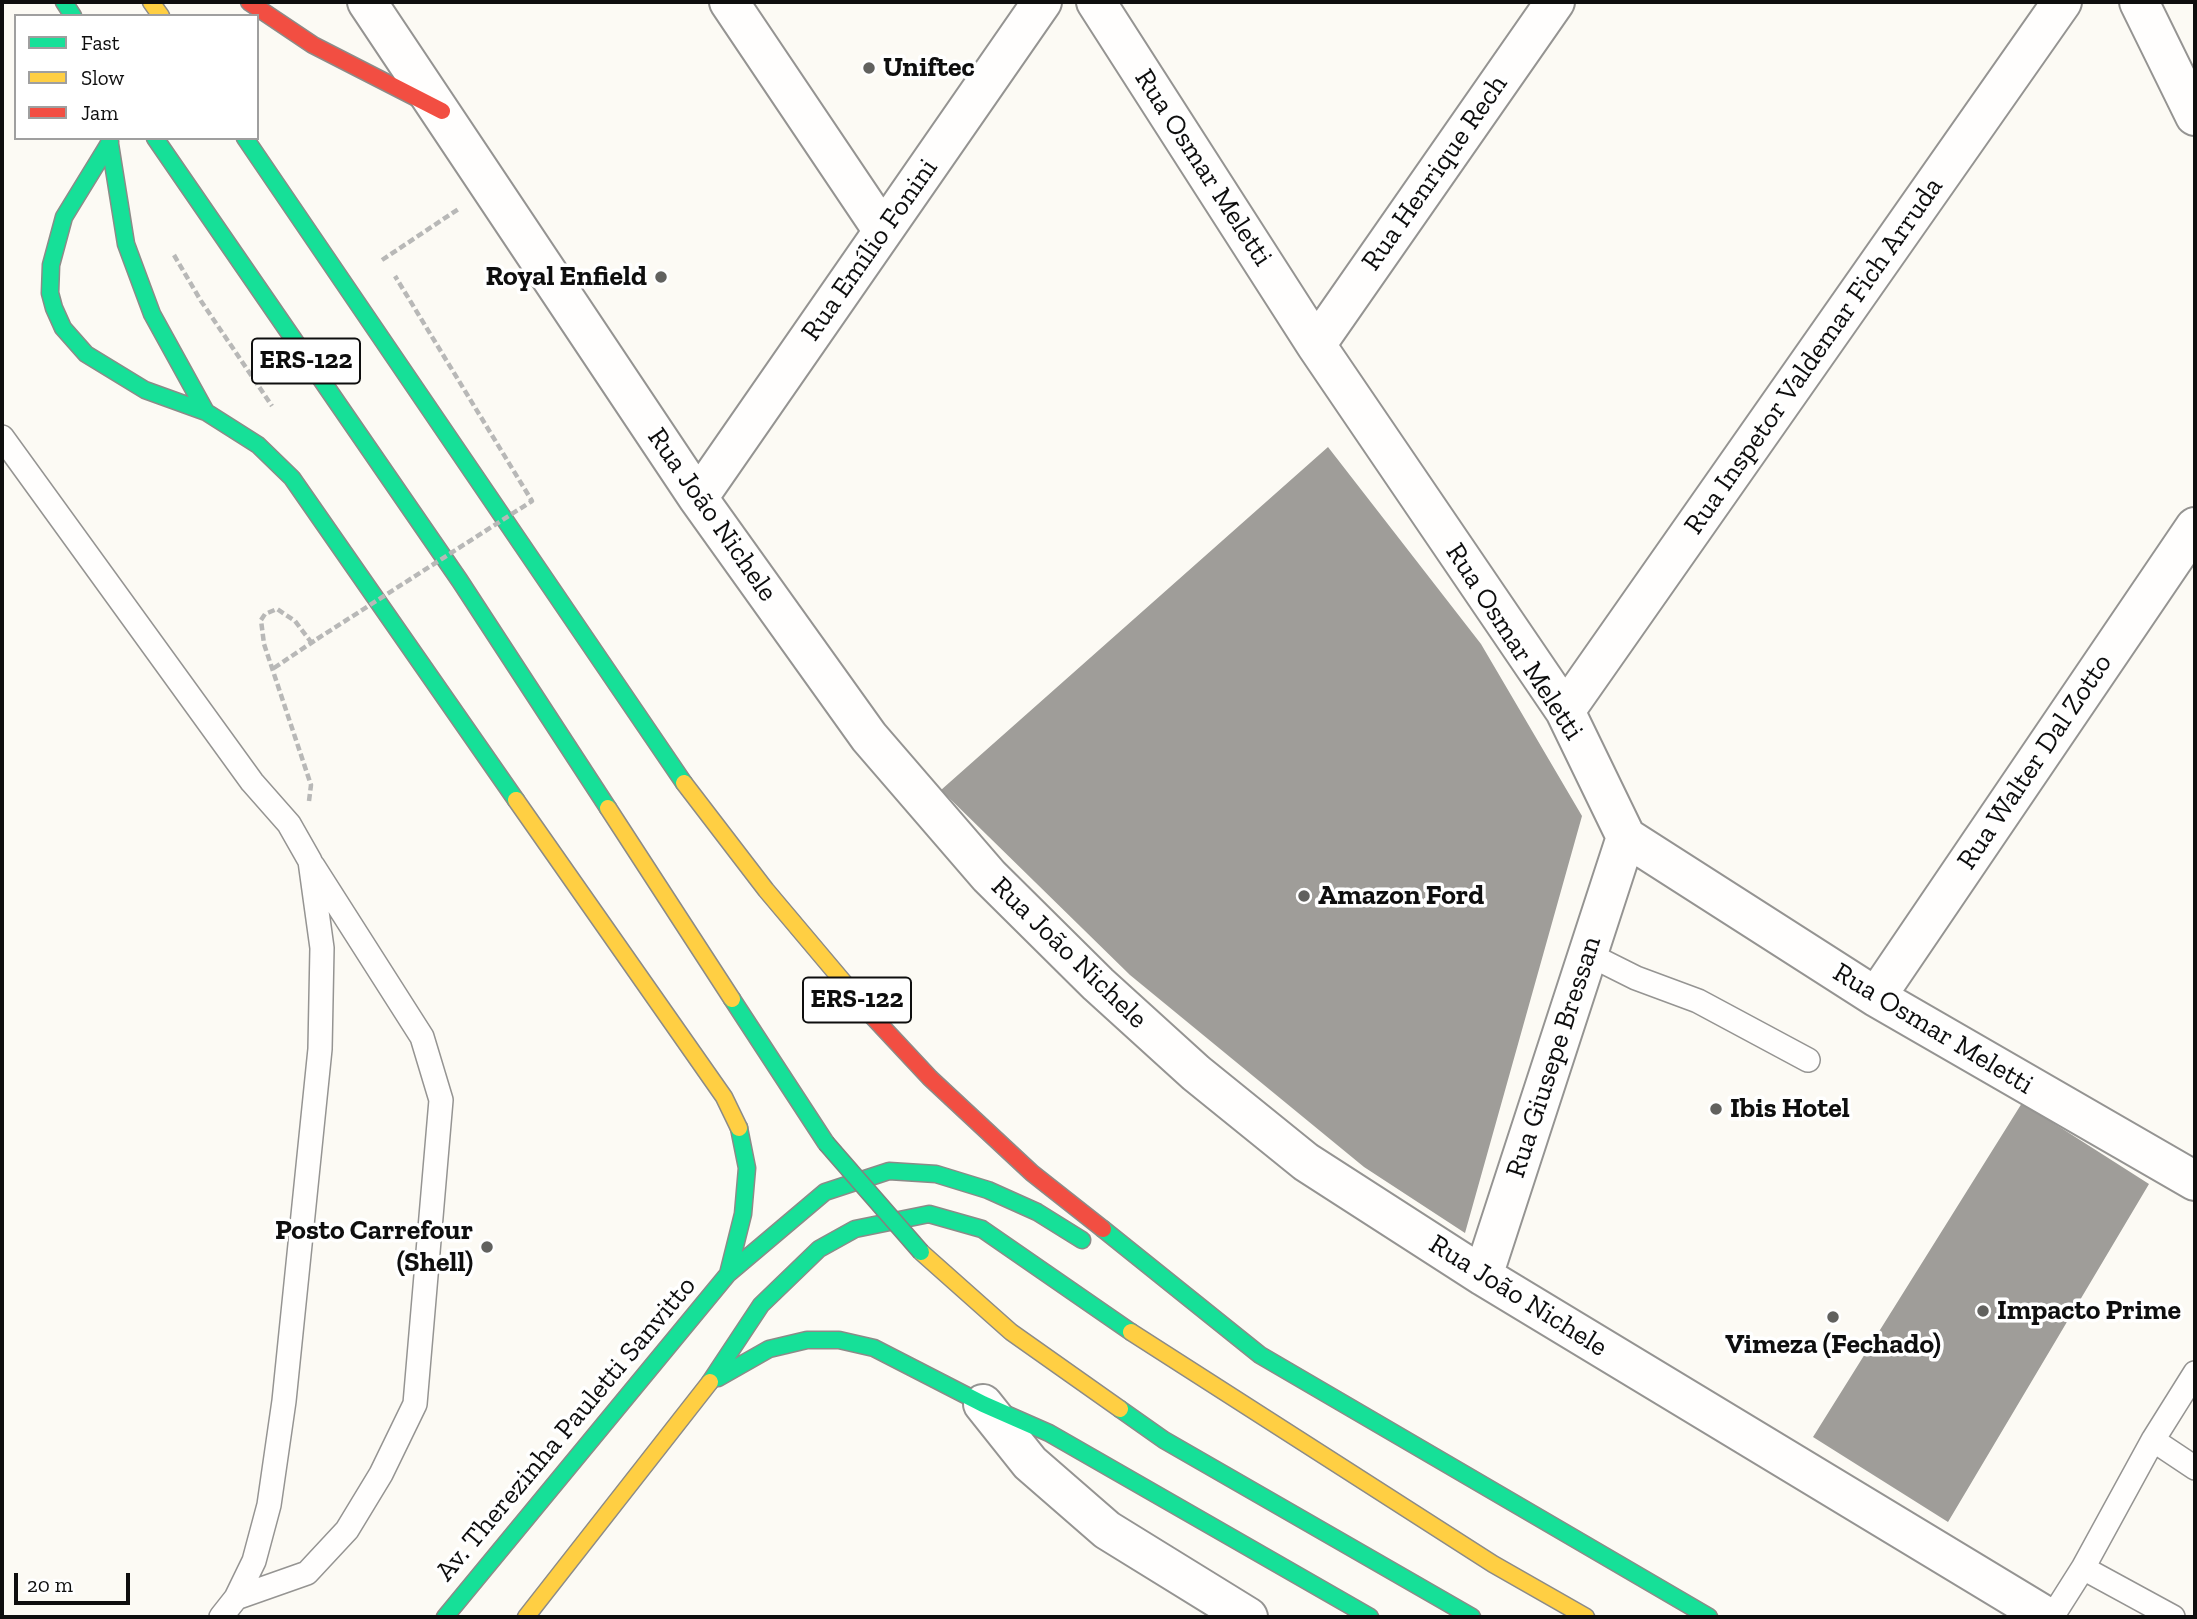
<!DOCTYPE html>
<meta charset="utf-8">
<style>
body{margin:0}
#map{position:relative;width:2197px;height:1619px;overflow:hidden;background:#fcfaf4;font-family:"Zilla Slab",serif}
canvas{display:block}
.frame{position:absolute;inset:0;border:4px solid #0e0e0e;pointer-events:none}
.legend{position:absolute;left:14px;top:14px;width:245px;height:126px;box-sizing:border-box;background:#fff;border:2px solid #9f9f9f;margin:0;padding:9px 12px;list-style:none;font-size:21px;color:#0e0e0e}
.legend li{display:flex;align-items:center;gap:14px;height:35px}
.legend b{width:35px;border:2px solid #9f9f9f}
.scale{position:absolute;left:14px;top:1573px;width:116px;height:32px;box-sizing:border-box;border:4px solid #0e0e0e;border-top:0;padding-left:9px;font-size:21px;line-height:24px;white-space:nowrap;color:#0e0e0e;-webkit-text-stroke:5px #fff;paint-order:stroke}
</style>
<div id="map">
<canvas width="2197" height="1619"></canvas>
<div class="frame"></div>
<ul class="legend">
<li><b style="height:9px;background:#16e098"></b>Fast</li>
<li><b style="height:9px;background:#ffcf43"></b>Slow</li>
<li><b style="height:9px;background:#f24e42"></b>Jam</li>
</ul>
<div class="scale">20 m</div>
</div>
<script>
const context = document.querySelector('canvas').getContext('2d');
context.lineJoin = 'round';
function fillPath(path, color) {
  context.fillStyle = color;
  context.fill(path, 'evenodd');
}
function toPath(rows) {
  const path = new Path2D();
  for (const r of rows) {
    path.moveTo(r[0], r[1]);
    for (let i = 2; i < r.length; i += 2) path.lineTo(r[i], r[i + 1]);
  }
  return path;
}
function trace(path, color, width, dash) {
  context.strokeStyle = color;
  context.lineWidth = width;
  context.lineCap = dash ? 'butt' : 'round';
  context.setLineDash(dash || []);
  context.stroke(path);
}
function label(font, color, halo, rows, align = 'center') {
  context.font = font + ' "Zilla Slab",serif';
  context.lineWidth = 7;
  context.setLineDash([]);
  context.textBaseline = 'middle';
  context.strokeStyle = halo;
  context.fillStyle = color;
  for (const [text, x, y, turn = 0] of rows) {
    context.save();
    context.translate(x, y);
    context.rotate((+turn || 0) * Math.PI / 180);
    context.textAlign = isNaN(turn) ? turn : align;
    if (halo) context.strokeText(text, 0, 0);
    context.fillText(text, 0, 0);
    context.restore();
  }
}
const building = toPath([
 [1328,447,1481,644,1582,816,1465,1233,1364,1167,1130,975,941,790],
 [2022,1103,2149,1184,1948,1522,1813,1437]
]);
const path = toPath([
 [174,255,201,301,272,406],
 [382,260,460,208],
 [274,668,317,639],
 [309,801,311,785,264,644,261,620,265,614,277,609,295,621,311,642]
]);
const lane = toPath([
 [2,437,252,782,289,824,310,861,322,948,320,1049,284,1401,269,1505,254,1561,236,1598,221,1617],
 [1588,954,1636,978,1698,1001,1808,1060],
 [2153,1440,2195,1468],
 [2083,1568,2153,1440,2195,1373],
 [236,1598,307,1573,347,1530,381,1474,415,1404,441,1100,422,1037,313,866],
 [2052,1617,2083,1568,2173,1617]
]);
const street = toPath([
 [367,2,698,498,869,737,989,876,1098,984,1196,1073,1306,1162,1483,1276,2047,1617],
 [729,2,883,231],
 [1096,2,1316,345,1565,711,1626,837,1876,997,2195,1181],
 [2139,2,2195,116],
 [1316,345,1555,2],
 [698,498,1042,2],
 [1565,711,2062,2],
 [1876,997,2195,527],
 [1483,1276,1626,837],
 [983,1404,1030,1463,1107,1530,1248,1617]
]);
const fast = toPath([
 [64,2,73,16],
 [109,138,126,244,152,314,206,412,258,445,292,478,516,800],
 [155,138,460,581,608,808],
 [245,138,684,783],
 [110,142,64,217,51,265,50,293,54,308,63,328,86,354,145,390,206,412],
 [732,999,826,1143],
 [1103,1229,1260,1355,1709,1617],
 [728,1274,743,1214,747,1168,739,1128],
 [728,1274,825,1192,889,1171,936,1174,988,1190,1037,1212,1082,1240],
 [718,1378,769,1349,807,1340,839,1340,874,1348,983,1404,1049,1433,1370,1617],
 [710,1382,761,1305,819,1249,855,1229,929,1214,982,1229,1131,1332],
 [1120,1409,1164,1440,1472,1617],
 [445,1617,728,1274]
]);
const slow = toPath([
 [151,2,161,16],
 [684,783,766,890,873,1017],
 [516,800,724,1097,739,1128],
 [608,808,732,999],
 [921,1252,1011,1332,1120,1409],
 [1131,1332,1493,1564,1586,1617],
 [526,1617,710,1382]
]);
const jam = toPath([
 [249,2,313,45,442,111],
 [873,1017,930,1078,1032,1173,1103,1229]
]);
const pathBridge = toPath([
 [317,639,532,501,395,276]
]);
const fastBridge = toPath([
 [826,1143,921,1252]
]);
const markers = [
 [869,68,7,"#61615e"],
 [661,277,7,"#61615e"],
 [1304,896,7,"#61615e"],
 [1716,1109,7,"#61615e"],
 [487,1247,7,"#61615e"],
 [1983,1311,7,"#61615e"],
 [1833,1317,7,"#61615e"]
];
const shields = [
 [306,361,108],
 [857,1000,108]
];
const shieldNames = [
 ["ERS-122",306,361],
 ["ERS-122",857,1000]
];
const poiNames = [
 ["Uniftec",883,68],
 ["Royal Enfield",647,277,"right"],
 ["Amazon Ford",1318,896],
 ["Ibis Hotel",1730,1109],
 ["Posto Carrefour",473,1231,"right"],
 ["(Shell)",473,1263,"right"],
 ["Impacto Prime",1997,1311],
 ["Vimeza (Fechado)",1833,1345,"center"]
];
const streetNames = [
 ["Rua Osmar Meletti",1203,168,57],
 ["Rua Henrique Rech",1435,173,-55],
 ["Rua Emílio Fonini",870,250,-55],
 ["Rua Inspetor Valdemar Fich Arruda",1814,356,-55],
 ["Rua João Nichele",712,515,55],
 ["Rua Osmar Meletti",1514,642,57],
 ["Rua Walter Dal Zotto",2035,762,-56],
 ["Rua João Nichele",1069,953,44],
 ["Rua Osmar Meletti",1933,1029,31],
 ["Rua Giusepe Bressan",1554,1057,-72],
 ["Rua João Nichele",1518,1296,32],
 ["Av. Therezinha Pauletti Sanvitto",566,1429,-50]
];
fillPath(building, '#9f9d99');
trace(lane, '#959492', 26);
trace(street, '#959492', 42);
trace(fast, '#8c8b88', 19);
trace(slow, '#8c8b88', 19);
trace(jam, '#8c8b88', 19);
trace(path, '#b8b8b7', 4.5, [7, 3.5]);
trace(lane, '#fffefd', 23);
trace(street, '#fffefd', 38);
trace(fast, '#16e098', 16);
trace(slow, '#ffcf43', 16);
trace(jam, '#f24e42', 16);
trace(fastBridge, '#82827f', 19, []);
trace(pathBridge, '#b8b8b7', 4.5, [7, 3.5]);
trace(fastBridge, '#16e098', 16);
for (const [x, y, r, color] of markers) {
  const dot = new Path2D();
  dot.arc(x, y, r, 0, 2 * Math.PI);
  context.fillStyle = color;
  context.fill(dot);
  trace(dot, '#fff', 2.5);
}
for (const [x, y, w] of shields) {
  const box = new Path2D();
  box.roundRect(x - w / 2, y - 22.5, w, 45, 5);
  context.fillStyle = '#fff';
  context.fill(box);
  trace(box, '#0e0e0e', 2);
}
label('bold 26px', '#0e0e0e', null, shieldNames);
label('bold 28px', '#0e0e0e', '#fff', poiNames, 'left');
label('28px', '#0e0e0e', '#fff', streetNames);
</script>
